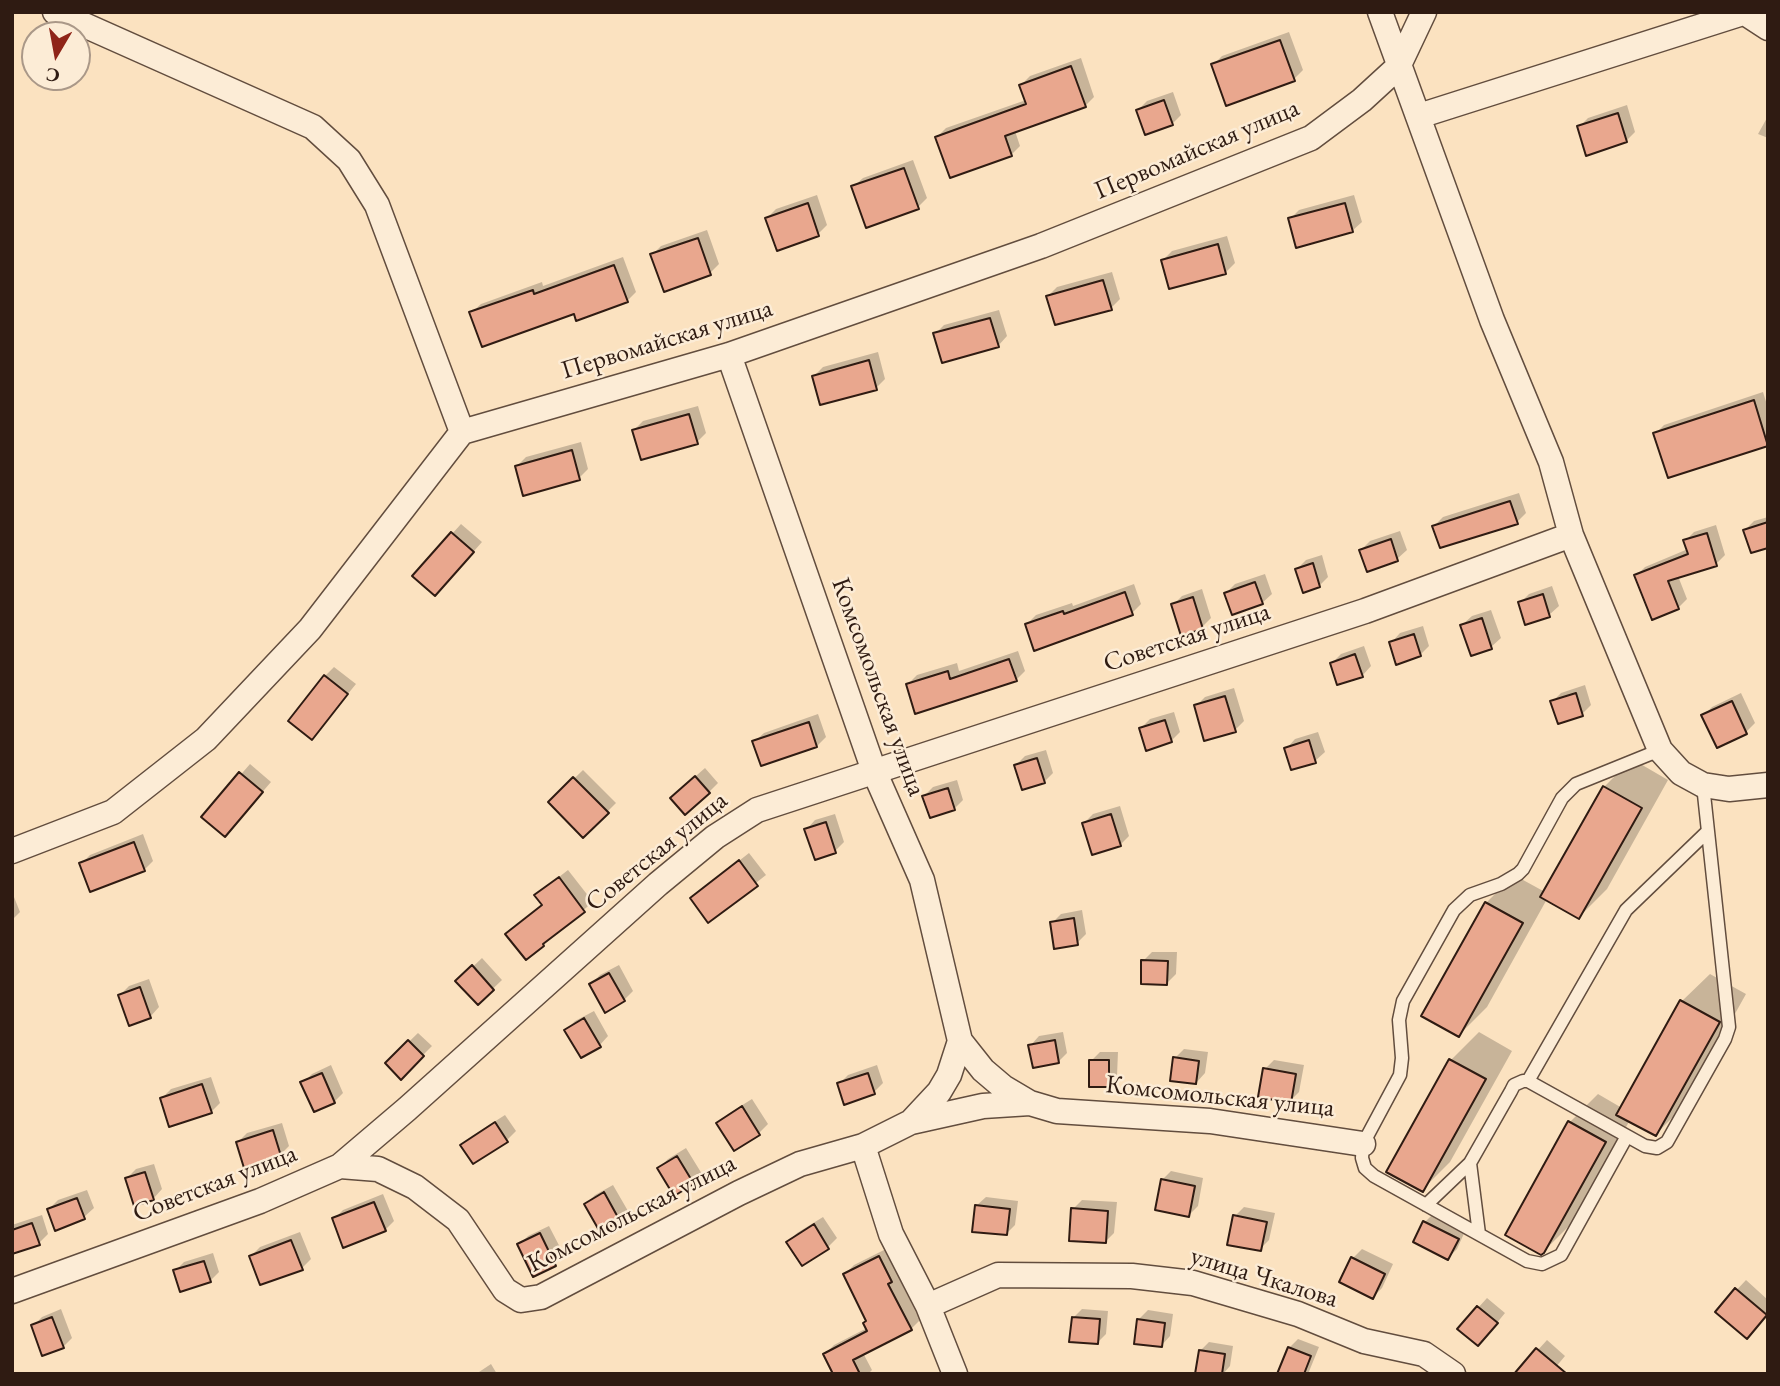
<!DOCTYPE html>
<meta charset="utf-8">
<style>
body{margin:0}
#map{position:relative;width:1780px;height:1386px;overflow:hidden;background:#fbe2c0;font-family:"EB Garamond",serif}
canvas{display:block}
.frame{position:absolute;inset:0;border:14px solid #2f1b12;pointer-events:none}
.north{position:absolute;left:21px;top:21px;width:70px;height:70px;box-sizing:border-box;background:#fcecd6;border:2px solid #aa9888;border-radius:50%;rotate:190deg;font-size:19px;font-weight:700;line-height:28px;text-align:center;color:#2f1b12}
.north::after{content:'';display:block;margin:auto;width:24px;height:32px;background:#8f2418;clip-path:polygon(50% 0,100% 100%,50% 72%,0 100%)}
</style>
<div id="map">
<canvas width="1780" height="1386"></canvas>
<div class="frame"></div>
<div class="north">С</div>
</div>
<script>
const context = document.querySelector('canvas').getContext('2d');
context.lineJoin = 'round';
function fillPath(path, color) {
  context.fillStyle = color;
  context.fill(path, 'evenodd');
}
function toPath(rows) {
  const path = new Path2D();
  for (const r of rows) {
    path.moveTo(r[0], r[1]);
    for (let i = 2; i < r.length; i += 2) path.lineTo(r[i], r[i + 1]);
  }
  return path;
}
function trace(path, color, width, dash) {
  context.strokeStyle = color;
  context.lineWidth = width;
  context.lineCap = dash ? 'butt' : 'round';
  context.setLineDash(dash || []);
  context.stroke(path);
}
function label(font, color, halo, rows, align = 'center') {
  context.font = font + ' "EB Garamond",serif';
  context.lineWidth = 5;
  context.setLineDash([]);
  context.textBaseline = 'middle';
  context.strokeStyle = halo;
  context.fillStyle = color;
  for (const [text, x, y, turn = 0] of rows) {
    context.save();
    context.translate(x, y);
    context.rotate((+turn || 0) * Math.PI / 180);
    context.textAlign = isNaN(turn) ? turn : align;
    if (halo) context.strokeText(text, 0, 0);
    context.fillText(text, 0, 0);
    context.restore();
  }
}
const shadow = toPath([
 [1289,32,1303,70,1294,79,1213,65,1222,56],
 [1081,58,1094,97,1085,106,1015,131,1020,146,1011,155,937,137,946,128,1026,100,1021,85,1030,76],
 [1173,92,1181,115,1172,124,1138,110,1147,101],
 [1627,105,1635,132,1626,141,1579,127,1588,118],
 [1768,116,1768,138,1758,134],
 [913,160,927,198,918,207,853,187,863,178],
 [817,195,827,225,818,234,767,218,776,209],
 [1354,195,1362,222,1352,231,1290,219,1299,210],
 [707,230,719,264,710,273,652,255,661,246],
 [1227,236,1235,263,1226,272,1171,287,1163,260,1172,251],
 [623,257,636,292,627,301,575,312,471,313,481,304,542,282,543,286],
 [1112,272,1120,299,1111,308,1048,296,1057,287],
 [999,310,1007,336,998,346,935,334,944,325],
 [878,352,885,379,876,388,814,376,823,367],
 [1763,392,1768,408,1768,444,1669,476,1655,434,1664,425],
 [698,406,706,433,697,442,634,430,643,421],
 [581,442,588,469,579,478,517,466,526,457],
 [1519,493,1526,513,1517,522,1434,526,1443,517],
 [1768,517,1768,546,1745,530,1754,521],
 [461,524,482,542,444,585,414,576],
 [1716,525,1725,555,1716,564,1678,576,1687,599,1678,608,1636,576,1645,567,1688,549,1685,541,1694,532],
 [1400,531,1407,550,1397,559,1361,550,1370,541],
 [1322,555,1328,577,1319,586,1297,569,1306,560],
 [1265,574,1272,594,1262,603,1226,593,1235,584],
 [1134,584,1141,604,1132,613,1027,624,1036,615,1072,603,1073,606],
 [1552,586,1559,606,1549,615,1520,603,1529,594],
 [1202,589,1211,618,1202,627,1173,605,1182,596],
 [1491,610,1501,638,1491,647,1472,654,1462,625,1472,616],
 [1423,626,1429,646,1420,655,1391,643,1400,633],
 [1364,646,1371,666,1362,676,1332,663,1341,654],
 [1018,651,1025,671,1016,680,908,684,917,675,957,663,959,671],
 [334,667,356,684,312,738,325,676],
 [1585,685,1591,705,1582,714,1552,702,1561,693],
 [1234,688,1244,721,1235,730,1196,706,1205,697],
 [1741,693,1755,723,1746,732,1703,716,1712,707],
 [1174,712,1180,732,1171,741,1141,728,1150,719],
 [818,714,826,737,817,746,754,742,764,733],
 [1318,732,1325,752,1315,761,1292,768,1286,749,1295,739],
 [1046,750,1053,773,1044,782,1016,765,1025,756],
 [1632,759,1668,780,1607,889,1579,917,1547,899,1487,1007,1459,1035,1423,1015,1486,903,1514,875,1545,892,1604,787],
 [250,764,271,782,234,825,204,817],
 [705,768,718,783,709,792,681,789],
 [583,770,616,803,583,836,550,802],
 [957,780,963,800,954,809,924,796,933,787],
 [1120,806,1129,836,1120,845,1084,823,1093,814],
 [835,814,844,842,835,851,806,830,815,820],
 [143,834,153,861,144,870,81,864,90,855],
 [749,853,766,875,709,920,692,898],
 [568,870,593,902,543,944,546,887],
 [12,892,20,912,12,920],
 [1082,910,1086,934,1077,943,1052,923,1061,914],
 [1152,952,1177,952,1176,974,1167,983,1143,961],
 [482,958,502,980,478,1003,458,981],
 [619,965,633,991,624,1000,591,984,600,975],
 [1710,974,1746,994,1683,1107,1656,1134,1630,1120,1571,1224,1543,1252,1570,1122,1598,1094,1622,1108,1682,1001],
 [149,979,159,1007,150,1017,120,995,129,986],
 [594,1011,608,1036,599,1046,566,1030,575,1021],
 [1063,1032,1067,1053,1058,1062,1030,1046,1039,1036],
 [1479,1032,1512,1051,1450,1162,1422,1190,1451,1060],
 [418,1033,432,1046,401,1077,387,1063],
 [1184,1049,1208,1052,1205,1073,1196,1083,1175,1058],
 [1100,1052,1118,1052,1117,1076,1108,1085,1091,1061],
 [1274,1060,1304,1065,1299,1092,1290,1101,1265,1069],
 [331,1065,343,1093,334,1102,303,1083,312,1074],
 [877,1065,883,1083,874,1092,839,1084,848,1075],
 [211,1077,220,1103,211,1112,162,1098,171,1089],
 [752,1099,768,1124,759,1133,735,1148,719,1123,728,1114],
 [505,1115,516,1131,507,1140,463,1145,472,1136],
 [282,1123,289,1146,280,1155,238,1142,247,1133],
 [686,1148,702,1174,693,1183,659,1168,668,1159],
 [154,1164,162,1189,153,1199,127,1178,136,1169],
 [1171,1171,1203,1178,1198,1206,1189,1215,1162,1180],
 [613,1185,628,1211,619,1220,586,1204,595,1195],
 [87,1190,94,1208,84,1217,56,1228,49,1209,58,1200],
 [383,1194,394,1221,385,1230,334,1219,343,1210],
 [986,1197,1018,1201,1015,1225,1006,1234,976,1206],
 [1082,1200,1117,1202,1114,1233,1105,1242,1073,1209],
 [1244,1207,1275,1213,1269,1240,1260,1249,1235,1216],
 [1434,1213,1466,1229,1457,1249,1448,1258,1425,1222],
 [42,1215,48,1234,39,1243,12,1252,12,1225],
 [823,1217,837,1238,828,1247,802,1264,788,1242,797,1233],
 [549,1226,564,1255,555,1264,519,1245,528,1236],
 [300,1232,311,1259,302,1268,251,1256,260,1247],
 [888,1248,900,1271,897,1274,920,1320,911,1329,863,1353,872,1370,868,1374,835,1374,825,1354,834,1345,867,1328,868,1320,845,1274,854,1265],
 [1362,1249,1393,1264,1382,1288,1373,1297,1353,1258],
 [213,1253,219,1272,210,1281,175,1271,184,1262],
 [1746,1280,1768,1300,1768,1313,1755,1327,1717,1311],
 [1487,1298,1505,1313,1487,1335,1459,1329],
 [61,1309,72,1338,63,1347,33,1326,42,1317],
 [1082,1309,1108,1311,1106,1334,1097,1343,1073,1318],
 [1148,1310,1173,1314,1170,1336,1161,1346,1139,1319],
 [1298,1339,1319,1347,1308,1374,1279,1374,1289,1348],
 [1547,1340,1565,1356,1550,1374,1519,1371],
 [1209,1342,1233,1346,1230,1366,1223,1374,1209,1374,1200,1351],
 [491,1364,497,1374,476,1374]
]);
const building = toPath([
 [1280,40,1295,81,1226,106,1211,64,1280,40],
 [1071,66,1086,107,1005,136,1012,156,950,178,935,137,1026,104,1019,85,1071,66],
 [1164,100,1173,125,1145,135,1136,110,1164,100],
 [1618,113,1627,142,1586,156,1577,126,1618,113],
 [904,168,919,209,866,228,851,186,904,168],
 [808,203,819,236,777,251,765,218,808,203],
 [1345,203,1353,232,1296,248,1288,218,1345,203],
 [698,238,711,275,664,292,650,254,698,238],
 [1218,244,1226,274,1169,289,1161,260,1218,244],
 [614,265,628,302,576,321,574,314,482,347,469,312,533,290,534,294,614,265],
 [1103,280,1112,310,1055,325,1046,296,1103,280],
 [990,318,999,347,942,363,933,333,990,318],
 [869,360,877,390,820,405,812,376,869,360],
 [1754,400,1768,446,1668,478,1653,433,1754,400],
 [689,414,698,444,641,460,632,430,689,414],
 [572,450,580,480,523,496,515,466,572,450],
 [1510,501,1518,524,1440,548,1432,526,1510,501],
 [1768,522,1768,548,1751,553,1743,530,1768,522],
 [451,532,474,552,435,596,412,576,451,532],
 [1707,533,1717,566,1668,581,1679,609,1652,620,1634,575,1688,554,1683,540,1707,533],
 [1391,539,1398,561,1367,572,1359,550,1391,539],
 [1313,563,1320,587,1303,593,1295,569,1313,563],
 [1255,582,1263,604,1232,615,1224,593,1255,582],
 [1125,592,1133,615,1034,651,1025,624,1063,611,1064,614,1125,592],
 [1543,594,1550,617,1525,625,1518,602,1543,594],
 [1193,597,1203,629,1181,636,1171,604,1193,597],
 [1482,618,1492,649,1471,656,1460,625,1482,618],
 [1414,634,1421,656,1396,665,1389,642,1414,634],
 [1355,654,1363,677,1337,685,1330,663,1355,654],
 [1009,659,1017,681,915,714,906,684,948,671,950,679,1009,659],
 [324,675,348,694,312,740,288,721,324,675],
 [1576,693,1583,716,1558,724,1550,701,1576,693],
 [1225,696,1236,732,1204,741,1194,705,1225,696],
 [1732,701,1747,734,1717,748,1701,715,1732,701],
 [1165,720,1172,742,1146,751,1139,728,1165,720],
 [809,722,817,747,761,766,752,741,809,722],
 [1309,740,1316,763,1291,770,1284,748,1309,740],
 [1037,758,1045,783,1022,790,1014,765,1037,758],
 [239,772,263,792,225,837,201,817,239,772],
 [695,776,710,793,685,815,670,798,695,776],
 [573,777,609,813,583,838,548,802,573,777],
 [1603,786,1642,808,1579,919,1540,897,1603,786],
 [948,788,955,810,930,818,922,796,948,788],
 [1111,814,1121,846,1092,855,1082,823,1111,814],
 [826,822,836,853,815,860,804,829,826,822],
 [134,842,145,871,90,892,79,863,134,842],
 [739,860,758,886,708,923,690,898,739,860],
 [559,877,585,912,543,944,544,946,526,960,505,934,542,905,534,895,559,877],
 [1485,902,1523,923,1459,1037,1421,1016,1485,902],
 [1074,918,1078,945,1054,949,1050,922,1074,918],
 [1141,960,1168,961,1167,985,1141,984,1141,960],
 [472,965,494,990,478,1005,455,981,472,965],
 [609,973,625,1001,605,1013,589,984,609,973],
 [140,987,151,1018,129,1026,118,995,140,987],
 [1680,1000,1720,1022,1656,1136,1616,1115,1680,1000],
 [584,1018,601,1047,581,1058,564,1030,584,1018],
 [408,1040,424,1056,401,1080,385,1063,408,1040],
 [1055,1040,1059,1063,1033,1068,1028,1045,1055,1040],
 [1173,1057,1199,1061,1196,1084,1170,1081,1173,1057],
 [1449,1059,1486,1079,1423,1192,1386,1172,1449,1059],
 [1089,1060,1109,1060,1109,1087,1089,1087,1089,1060],
 [1263,1068,1296,1074,1291,1103,1258,1097,1263,1068],
 [322,1073,335,1103,314,1112,300,1082,322,1073],
 [868,1073,875,1094,844,1105,837,1083,868,1073],
 [202,1084,212,1113,169,1127,160,1098,202,1084],
 [742,1106,760,1135,734,1151,716,1123,742,1106],
 [1568,1121,1606,1142,1544,1253,1541,1255,1505,1235,1568,1121],
 [495,1122,508,1142,473,1164,460,1145,495,1122],
 [273,1130,281,1156,244,1168,236,1142,273,1130],
 [677,1156,694,1184,674,1196,657,1168,677,1156],
 [145,1172,154,1200,134,1206,125,1178,145,1172],
 [1161,1179,1195,1186,1189,1217,1155,1210,1161,1179],
 [604,1192,620,1221,600,1232,584,1204,604,1192],
 [77,1198,85,1219,55,1231,47,1209,77,1198],
 [374,1202,386,1231,343,1248,332,1218,374,1202],
 [975,1205,1010,1209,1007,1235,972,1232,975,1205],
 [1071,1208,1108,1211,1106,1243,1069,1241,1071,1208],
 [1233,1215,1267,1222,1261,1251,1227,1245,1233,1215],
 [1423,1221,1459,1239,1448,1260,1413,1242,1423,1221],
 [32,1223,40,1245,12,1254,12,1230,32,1223],
 [814,1224,829,1249,802,1266,786,1242,814,1224],
 [540,1233,556,1266,533,1277,517,1244,540,1233],
 [291,1240,303,1270,260,1285,249,1256,291,1240],
 [879,1256,892,1282,888,1284,912,1330,853,1360,860,1374,833,1374,823,1354,867,1331,863,1323,866,1321,843,1274,879,1256],
 [1351,1257,1385,1274,1373,1299,1339,1282,1351,1257],
 [204,1261,211,1282,180,1292,173,1270,204,1261],
 [1735,1288,1767,1315,1747,1339,1715,1312,1735,1288],
 [1477,1306,1498,1323,1478,1346,1457,1329,1477,1306],
 [52,1317,64,1348,42,1356,31,1325,52,1317],
 [1072,1317,1100,1319,1098,1344,1069,1342,1072,1317],
 [1137,1319,1165,1323,1162,1347,1134,1344,1137,1319],
 [1288,1347,1311,1356,1304,1374,1277,1374,1288,1347],
 [1536,1348,1567,1374,1514,1374,1536,1348],
 [1199,1350,1225,1354,1222,1374,1195,1374,1199,1350]
]);
const lane = toPath([
 [1528,1081,1626,910,1708,831],
 [1627,1136,1561,1255,1542,1264,1527,1261,1374,1176,1365,1168,1362,1158,1363,1144,1400,1075,1402,1058,1399,1020,1403,1001,1454,910,1470,895,1501,884,1518,874,1523,869,1562,798,1576,784,1660,750],
 [1470,1163,1511,1091,1514,1085,1523,1081,1528,1081,1645,1146,1657,1148,1667,1142,1725,1039,1729,1027,1703,785],
 [1426,1205,1470,1163,1479,1234]
]);
const street = toPath([
 [55,12,313,127,349,160,377,205,462,432],
 [1380,12,1492,320,1551,462,1571,535,1660,750,1681,773,1703,785,1729,789,1768,785],
 [1745,13,1768,28],
 [1419,116,1746,12],
 [12,851,113,812,206,739,310,629,462,432,729,355,1041,246,1311,138,1362,100,1398,67,1424,12],
 [960,1041,983,1070,1003,1087,1030,1103,1057,1111,1210,1121,1363,1144],
 [911,1122,983,1106,1030,1103],
 [863,1146,891,1234,928,1306,955,1374],
 [340,1166,378,1169,415,1187,458,1220,505,1290,521,1300,541,1297,739,1193,800,1164,863,1146,911,1122,939,1092,949,1075,960,1041,922,880,874,771,729,355],
 [12,1291,260,1201,340,1166,407,1109,658,884,715,837,757,810,1365,611,1571,535],
 [928,1306,998,1275,1132,1276,1193,1283,1298,1314,1364,1341,1424,1354,1453,1374]
]);
const streetNames = [
 ["Первомайская улица",1197,150,-23],
 ["Первомайская улица",667,340,-17],
 ["Советская улица",1187,638,-18],
 ["Комсомольская улица",878,687,70],
 ["Советская улица",657,852,-39],
 ["Комсомольская улица",1220,1097,6],
 ["Советская улица",215,1184,-21],
 ["Комсомольская улица",632,1214,-27],
 ["улица Чкалова",1264,1278,17]
];
fillPath(shadow, '#0003');
fillPath(building, '#e9a78e');
trace(building, '#2f1b12', 2);
trace(lane, '#624d3e', 15);
trace(street, '#624d3e', 27);
trace(lane, '#fcecd6', 12);
trace(street, '#fcecd6', 24);
label('26px', '#2f1b12', '#fcecd6', streetNames);
</script>
